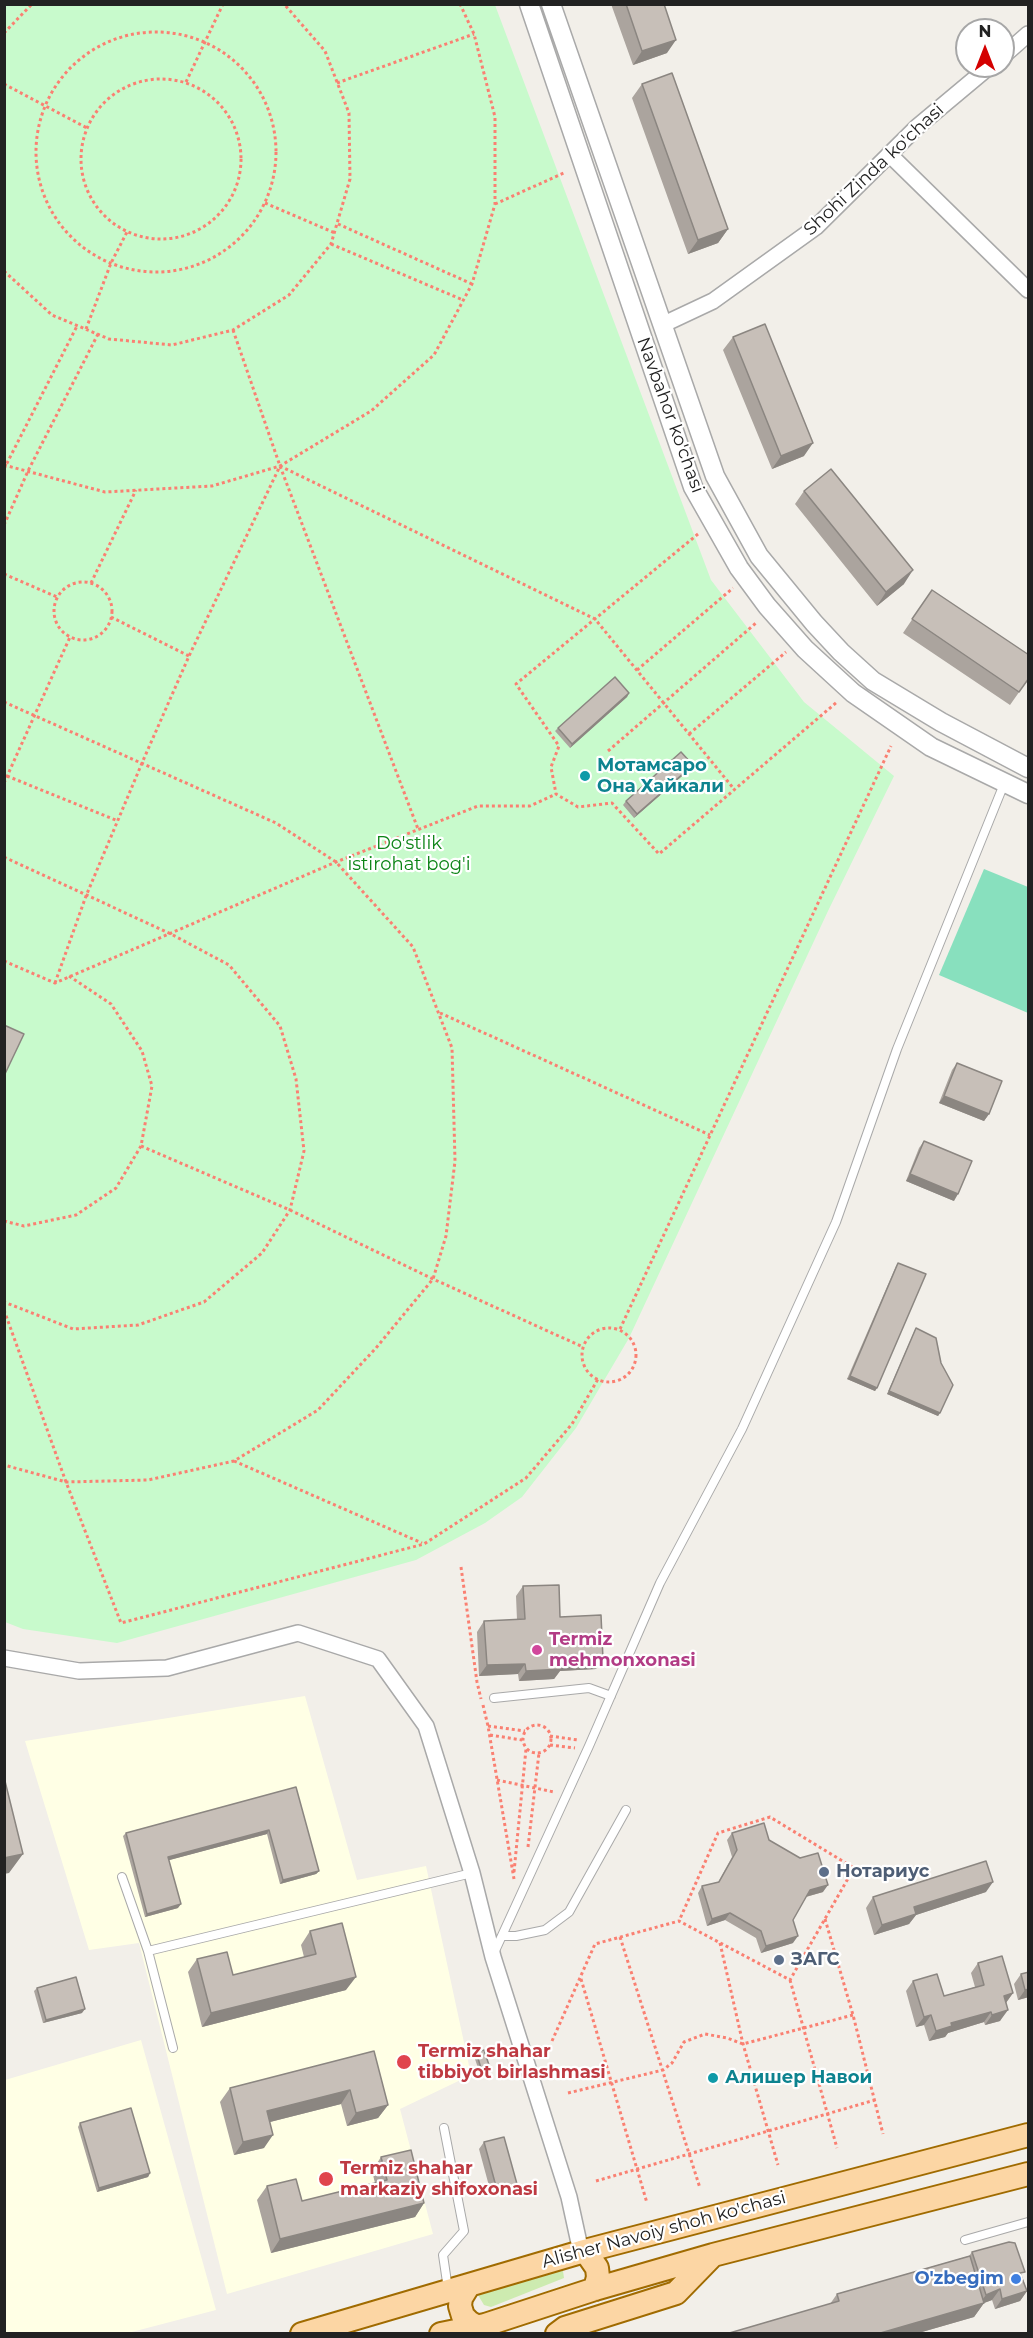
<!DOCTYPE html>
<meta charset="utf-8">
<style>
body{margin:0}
#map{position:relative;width:1033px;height:2338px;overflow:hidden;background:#f2efe9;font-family:Montserrat,sans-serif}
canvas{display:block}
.frame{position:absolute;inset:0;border:6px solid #222;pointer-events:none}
.north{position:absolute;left:955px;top:18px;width:60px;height:60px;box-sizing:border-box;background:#fff;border:2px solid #a7a7a7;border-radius:50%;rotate:0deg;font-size:16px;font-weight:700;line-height:24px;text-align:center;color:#222}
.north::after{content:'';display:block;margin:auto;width:21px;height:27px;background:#d40000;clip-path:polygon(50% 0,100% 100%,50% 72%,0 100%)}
</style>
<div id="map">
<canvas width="1033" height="2338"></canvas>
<div class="frame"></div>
<div class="north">N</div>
</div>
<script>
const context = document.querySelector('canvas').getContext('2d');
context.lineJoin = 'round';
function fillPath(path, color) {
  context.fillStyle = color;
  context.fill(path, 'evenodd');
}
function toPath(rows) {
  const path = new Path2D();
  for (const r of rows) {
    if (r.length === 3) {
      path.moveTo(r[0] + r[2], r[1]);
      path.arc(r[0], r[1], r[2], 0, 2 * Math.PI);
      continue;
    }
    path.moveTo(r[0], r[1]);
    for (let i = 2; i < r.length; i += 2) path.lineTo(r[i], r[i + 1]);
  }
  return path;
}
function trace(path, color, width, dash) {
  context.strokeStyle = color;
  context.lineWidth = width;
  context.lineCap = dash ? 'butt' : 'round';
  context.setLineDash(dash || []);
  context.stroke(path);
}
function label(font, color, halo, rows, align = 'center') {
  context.font = font + ' Montserrat,sans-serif';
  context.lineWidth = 4.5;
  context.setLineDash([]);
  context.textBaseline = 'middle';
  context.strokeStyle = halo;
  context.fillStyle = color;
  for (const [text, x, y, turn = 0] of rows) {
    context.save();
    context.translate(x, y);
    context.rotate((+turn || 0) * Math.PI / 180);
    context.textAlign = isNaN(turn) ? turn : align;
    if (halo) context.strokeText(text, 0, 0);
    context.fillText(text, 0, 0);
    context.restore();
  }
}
const education = toPath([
 [305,1696,357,1880,426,1866,471,2075,400,2109,433,2234,227,2294,139,1943,89,1950,25,1741],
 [141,2040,216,2310,128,2333,5,2334,5,2080]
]);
const grass = toPath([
 [563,2271,564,2278,491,2307,484,2305,478,2295,486,2283]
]);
const park = toPath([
 [4,5,495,5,711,580,804,702,894,776,828,911,629,1338,576,1428,522,1497,485,1523,416,1560,117,1643,23,1629,5,1622]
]);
const pitch = toPath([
 [984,869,1028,887,1028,1013,939,975]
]);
const path = toPath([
 [156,152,120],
 [4,33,32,4],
 [161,159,80],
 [186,82,223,4],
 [337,83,474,34],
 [4,84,87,128],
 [265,203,335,233],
 [495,204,566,172],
 [338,224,472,284],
 [331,244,463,300],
 [4,271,52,315,109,339,172,345,233,330,289,295,331,244,350,179,349,113,325,51,284,4],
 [86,329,111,263,127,232],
 [233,330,280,466,418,829],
 [4,465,105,492,212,486,280,466,371,411,434,355,472,284,495,204,495,117,474,34,460,4],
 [4,469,77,326],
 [4,525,28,471,98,334],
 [698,534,516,684,559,746,551,767,556,794,578,807,612,803,659,854,837,702],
 [4,574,57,597],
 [83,611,29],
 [91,583,136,490],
 [111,617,189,656],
 [637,670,733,588],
 [4,702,276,823,336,862,413,947,452,1048,455,1161,446,1236,433,1279,376,1348,318,1410,234,1461,148,1480,66,1482,4,1465],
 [689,734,786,652],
 [608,751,756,623],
 [7,776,118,821],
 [4,783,70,637],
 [4,857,171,934,229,965,280,1026,296,1079,304,1151,290,1210,262,1253,204,1302,138,1325,73,1329,4,1302],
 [4,961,55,983,336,862,478,806,530,806,556,794],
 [55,983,86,896,142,763,189,656,280,466,595,619,734,789],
 [440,1013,710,1135],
 [141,1146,290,1210,433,1279,583,1347],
 [4,1221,24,1226,76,1215,116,1188,141,1146,152,1086,142,1051,111,1004,69,976],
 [4,1310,66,1482,121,1623,424,1544,526,1478,572,1424,598,1379],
 [609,1355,27],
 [620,1329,891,746],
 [234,1461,422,1543],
 [461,1567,477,1682,481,1699],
 [483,1705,488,1726,514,1879],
 [537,1739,14],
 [488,1726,525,1731],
 [490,1735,522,1740],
 [550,1736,578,1740],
 [550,1745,575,1748],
 [497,1780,554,1792],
 [528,1847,539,1753],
 [514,1872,526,1749],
 [825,1919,853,2015,883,2134],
 [620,1937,700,2188],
 [720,1943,743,2044,778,2165],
 [581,1979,647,2203],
 [790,1980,837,2148],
 [552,2041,595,1944,679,1921,790,1980,854,1868,770,1817,718,1833,679,1921],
 [568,2093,663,2070,672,2063,684,2042,705,2034,727,2038,743,2044,853,2015],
 [596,2181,875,2100]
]);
const service = toPath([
 [494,1698,589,1688,611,1696],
 [122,1877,148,1951,173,2048],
 [502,1936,516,1936,545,1930,569,1912,626,1810],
 [148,1951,472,1873],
 [494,1953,589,1746,660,1583,742,1429,836,1222,897,1049,1004,784],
 [444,2128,464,2231,443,2255,448,2289],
 [965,2240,1028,2222]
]);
const minor = toPath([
 [1003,56,1028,34],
 [889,154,1028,290],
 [662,325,713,301,816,227,917,127,990,66],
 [4,1658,79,1671,167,1668,298,1633,378,1659,426,1726,472,1873,493,1957,569,2197,581,2252]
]);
const tertiary = toPath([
 [529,4,693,487,739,568,767,606,805,649,853,693,931,747,1028,794],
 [551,4,715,476,759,556,814,623,841,652,873,681,941,722,1028,768]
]);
const primary = toPath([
 [581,2252,588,2255,597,2268,598,2277,595,2289],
 [469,2285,461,2298,460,2306,463,2316,469,2322,478,2327],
 [302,2334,581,2252,1028,2135],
 [441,2334,485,2325,595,2289,713,2255,1028,2174],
 [557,2334,565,2328,676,2293,712,2256]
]);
const wall = toPath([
 [611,4,664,4,667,53,633,65],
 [642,84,728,229,718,243,688,254,632,98],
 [733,337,804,456,772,469,723,350],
 [804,491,904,584,877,606,795,504],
 [932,590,1029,678,1010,705,903,633],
 [629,693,627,697,570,748,555,731,558,728],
 [690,769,634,818,623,805,626,801],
 [957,1063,989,1114,984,1121,939,1103,952,1070],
 [924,1141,954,1201,906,1181,919,1148],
 [898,1263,877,1388,875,1391,847,1379,896,1266],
 [916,1328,940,1413,938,1416,887,1394,914,1332],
 [523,1586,560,1617,596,1669,560,1671,554,1679,519,1681,518,1674,479,1676,477,1632,484,1621,517,1620,516,1596],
 [296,1787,319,1871,316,1874,280,1884,267,1834,169,1860,178,1908,145,1917,123,1836,126,1833],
 [732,1833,769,1840,823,1892,806,1897,793,1920,793,1943,761,1953,756,1938,725,1920,707,1926,698,1893,702,1886,718,1882,732,1857,727,1840],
 [986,1892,916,1915,909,1924,874,1935,866,1908,873,1897],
 [310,1931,346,1990,202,2027,188,1972,197,1959,233,1975,304,1957,301,1945],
 [978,1963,1013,1993,1006,2003,1000,2021,985,2025,984,2022,948,2033,945,2037,929,2041,924,2025,916,2027,906,1991,913,1981,944,1996,975,1987,971,1973],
 [1029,1972,1029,1997,1018,2000,1014,1984,1021,1974],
 [37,1988,82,2013,43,2023,34,1991],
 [374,2051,388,2105,378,2118,347,2126,341,2104,270,2122,264,2148,234,2155,220,2102,230,2088],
 [476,2052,489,2065,486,2068,479,2071,474,2056],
 [80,2123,150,2173,148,2177,97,2192,78,2127],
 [484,2142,517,2184,512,2191,492,2197,479,2149],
 [381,2157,424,2203,415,2217,271,2253,257,2200,267,2186,302,2201,375,2183,372,2171],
 [972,2252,1022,2276,1027,2291,1020,2301,995,2309,992,2300,984,2303,974,2317,915,2334,726,2334,830,2304,837,2294,969,2256]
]);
const shadedWall = toPath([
 [676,40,667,53,633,65,642,51],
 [728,229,718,243,688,254,698,240],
 [813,443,804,456,772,469,781,456],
 [913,570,904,584,877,606,886,592],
 [629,693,627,697,570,748,572,744],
 [693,765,690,769,634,818,637,814],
 [944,1096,989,1114,984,1121,939,1103],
 [910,1174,958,1194,954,1201,906,1181],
 [850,1376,877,1388,875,1391,847,1379],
 [889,1391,940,1413,938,1416,887,1394],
 [603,1659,596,1669,560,1671,554,1679,519,1681,526,1671,561,1661],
 [525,1664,518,1674,479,1676,487,1665],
 [269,1830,267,1834,166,1861,168,1857],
 [23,1854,9,1873,4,1874,4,1858],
 [319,1871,316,1874,280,1884,283,1880],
 [993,1882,986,1892,916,1915,909,1924,874,1935,882,1925,914,1907],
 [828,1885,823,1892,805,1897,810,1890],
 [181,1904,178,1908,145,1917,147,1914],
 [730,1913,725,1920,707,1926,712,1919],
 [798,1936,793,1943,761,1953,766,1946],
 [356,1977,346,1990,202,2027,211,2013],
 [1029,1989,1029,1997,1018,2000,1025,1990],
 [1013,1993,1005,2004,1004,1996],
 [85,2009,82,2013,43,2023,46,2020],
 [1008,2010,1000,2021,985,2025,992,2015],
 [991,2012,984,2022,948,2033,945,2037,929,2041,936,2031,951,2023],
 [931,2015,924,2025,916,2027,924,2017],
 [489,2065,486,2068,479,2071,481,2068],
 [350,2090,341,2104,258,2125,267,2111],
 [388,2105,378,2118,347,2126,356,2113],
 [273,2135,264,2148,234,2155,243,2142],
 [150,2173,148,2177,97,2192,99,2188],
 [517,2184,512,2191,492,2197,497,2190],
 [424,2203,415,2217,271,2253,280,2239],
 [1000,2289,992,2300,984,2303,974,2317,915,2334,877,2334,979,2304,986,2295],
 [1027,2291,1020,2301,995,2309,1002,2299]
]);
const building = toPath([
 [626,4,664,4,676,40,642,51,626,4],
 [672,73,728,229,698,240,642,84,672,73],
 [765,324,813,443,781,456,733,337,765,324],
 [831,469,913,570,886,592,804,491,831,469],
 [932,590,1029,655,1029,678,1019,692,912,619,932,590],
 [615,677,629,693,572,744,558,728,615,677],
 [681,752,693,765,637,814,626,801,681,752],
 [4,1025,24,1034,4,1076,4,1025],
 [957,1063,1002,1081,989,1114,944,1096,957,1063],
 [924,1141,972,1161,958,1194,910,1174,924,1141],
 [898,1263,926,1274,877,1388,850,1376,898,1263],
 [916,1328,936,1338,941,1363,953,1385,940,1413,889,1391,916,1328],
 [559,1585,560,1617,601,1615,603,1659,561,1661,562,1669,526,1671,525,1664,487,1665,484,1621,525,1619,523,1586,559,1585],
 [4,1777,23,1854,4,1858,4,1777],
 [296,1787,319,1871,283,1880,269,1830,168,1857,181,1904,147,1914,126,1833,296,1787],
 [764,1823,769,1840,800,1858,818,1853,828,1885,810,1890,793,1920,798,1936,766,1946,761,1931,730,1913,712,1919,702,1886,719,1882,737,1850,732,1833,764,1823],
 [986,1861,993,1882,914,1907,916,1914,882,1925,873,1897,986,1861],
 [342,1923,356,1977,211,2013,197,1959,227,1952,233,1975,316,1954,310,1931,342,1923],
 [1002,1956,1013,1993,1004,1996,1008,2010,992,2015,991,2012,951,2023,952,2026,936,2031,931,2015,924,2017,913,1981,937,1974,944,1996,984,1985,978,1963,1002,1956],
 [1029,1972,1029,1989,1025,1990,1021,1974,1029,1972],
 [76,1977,85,2009,46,2020,37,1988,76,1977],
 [484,2050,489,2065,481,2068,476,2052,484,2050],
 [374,2051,388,2105,356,2113,350,2090,267,2111,273,2135,243,2142,230,2088,374,2051],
 [131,2108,150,2173,99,2188,80,2123,131,2108],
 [504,2137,517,2184,497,2190,484,2142,504,2137],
 [411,2150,424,2203,280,2239,267,2186,296,2179,302,2201,387,2180,381,2157,411,2150],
 [1009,2242,1015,2243,1025,2272,1020,2273,1027,2291,1002,2299,1000,2289,986,2295,972,2252,1009,2242],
 [970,2256,984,2303,877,2334,726,2334,839,2301,837,2294,970,2256]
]);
const markers = [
 [585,776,6,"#0f9aa8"],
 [537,1650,6,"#d1479c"],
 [824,1872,6,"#5c6f8a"],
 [779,1960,6,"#5c6f8a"],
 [404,2062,8,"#e0444e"],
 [713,2078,6,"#0f9aa8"],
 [326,2179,8,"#e0444e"],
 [1016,2279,6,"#3f7fe0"]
];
const streetNames = [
 ["Shohi Zinda ko'chasi",874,170,-43],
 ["Navbahor ko'chasi",670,415,70],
 ["Alisher Navoiy shoh ko'chasi",664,2230,-15]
];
const cultureNames = [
 ["Мотамсаро",597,766],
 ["Она Хайкали",597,787],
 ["Алишер Навои",725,2078]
];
const parkNames = [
 ["Do'stlik",409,844],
 ["istirohat bog'i",409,865]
];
const hotelNames = [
 ["Termiz",549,1640],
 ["mehmonxonasi",549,1661]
];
const serviceNames = [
 ["Нотариус",836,1872],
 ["ЗАГС",791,1960]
];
const healthNames = [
 ["Termiz shahar",418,2052],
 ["tibbiyot birlashmasi",418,2073],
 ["Termiz shahar",340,2169],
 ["markaziy shifoxonasi",340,2190]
];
const shopNames = [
 ["O'zbegim",1004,2279]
];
fillPath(education, '#ffffe5');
fillPath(grass, '#cdebb0');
fillPath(park, '#c8facc');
fillPath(pitch, '#88e0be');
trace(service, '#a9a9a9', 10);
trace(minor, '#a9a9a9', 18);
trace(tertiary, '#a9a9a9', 21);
trace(primary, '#a06b00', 26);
trace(path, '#fa8072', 3, [3, 3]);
trace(service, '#fff', 8);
trace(minor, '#fff', 15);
trace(tertiary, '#fff', 18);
trace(primary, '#fcd6a4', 22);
fillPath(wall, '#aba49e');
fillPath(shadedWall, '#8b8681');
fillPath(building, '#c7bfb8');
trace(building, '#8b8681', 1.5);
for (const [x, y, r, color] of markers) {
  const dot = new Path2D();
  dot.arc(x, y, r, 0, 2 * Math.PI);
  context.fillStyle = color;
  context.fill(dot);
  trace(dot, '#fff', 2);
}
label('18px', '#222', '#fff', streetNames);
label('bold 18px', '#0d838f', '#fff', cultureNames, 'left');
label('18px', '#0c8416', '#fff', parkNames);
label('bold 18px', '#b23c85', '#fff', hotelNames, 'left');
label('bold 18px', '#4e5e75', '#fff', serviceNames, 'left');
label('bold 18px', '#be3a42', '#fff', healthNames, 'left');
label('bold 18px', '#366cbe', '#fff', shopNames, 'right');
</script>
